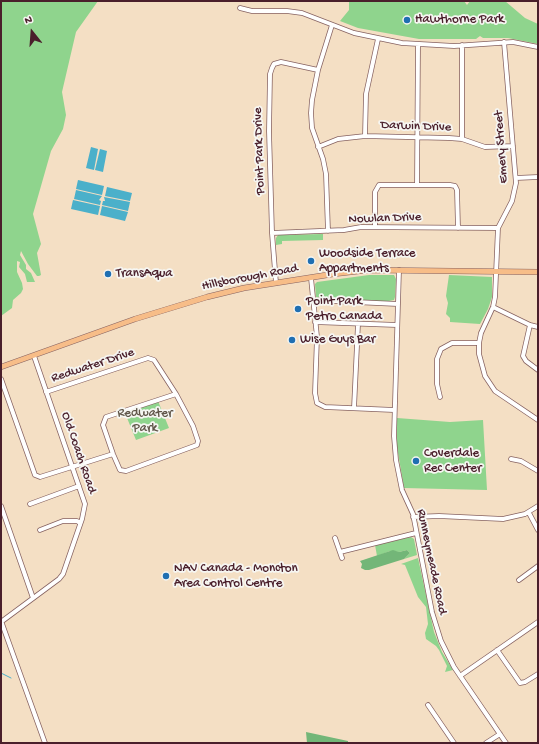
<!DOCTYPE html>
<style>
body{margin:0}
#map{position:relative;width:539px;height:744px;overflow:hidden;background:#f4dfc4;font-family:"Gochi Hand",sans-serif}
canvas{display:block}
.frame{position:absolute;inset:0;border:2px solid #4a1f2b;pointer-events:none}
.north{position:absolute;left:12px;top:12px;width:40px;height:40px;-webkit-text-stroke:3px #f6f6f2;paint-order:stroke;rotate:343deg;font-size:11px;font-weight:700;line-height:16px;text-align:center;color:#4a1f2b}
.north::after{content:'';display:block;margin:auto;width:14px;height:18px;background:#4a1f2b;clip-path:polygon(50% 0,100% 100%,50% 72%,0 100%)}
</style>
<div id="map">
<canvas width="539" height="744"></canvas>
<div class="frame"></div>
<div class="north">N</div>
</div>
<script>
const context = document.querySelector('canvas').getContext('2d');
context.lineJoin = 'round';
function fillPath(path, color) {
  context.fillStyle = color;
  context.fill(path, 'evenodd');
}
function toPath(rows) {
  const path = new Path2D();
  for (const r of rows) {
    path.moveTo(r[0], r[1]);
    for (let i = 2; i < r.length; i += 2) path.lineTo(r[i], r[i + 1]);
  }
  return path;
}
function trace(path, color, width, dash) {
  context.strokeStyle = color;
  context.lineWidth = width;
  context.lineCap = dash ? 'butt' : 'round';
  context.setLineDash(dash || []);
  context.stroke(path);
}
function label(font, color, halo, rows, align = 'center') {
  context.font = font + ' "Gochi Hand",sans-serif';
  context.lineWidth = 3.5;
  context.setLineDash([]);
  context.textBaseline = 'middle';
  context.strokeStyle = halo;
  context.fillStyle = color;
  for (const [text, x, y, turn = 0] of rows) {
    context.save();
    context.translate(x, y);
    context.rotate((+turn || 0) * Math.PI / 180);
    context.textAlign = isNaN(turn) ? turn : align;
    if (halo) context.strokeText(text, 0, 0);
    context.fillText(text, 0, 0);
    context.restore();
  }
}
const green = toPath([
 [1,1,98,1,76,32,62,92,66,115,63,129,51,151,33,214,41,244,37,253,41,275,39,276,37,276,28,264,21,251,20,255,26,265,26,269,31,273,35,282,27,282,25,274,19,267,20,262,17,261,17,272,22,283,23,289,21,293,13,300,12,308,1,316],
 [349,1,464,1,467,5,470,1,505,1,525,18,538,24,538,44,508,38,483,38,480,36,476,39,419,39,358,28,340,21,349,10],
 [323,234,323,240,282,241,282,244,276,245,276,238,278,235],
 [369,275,394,275,396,279,395,297,394,300,384,302,316,297,315,284,317,282],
 [449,275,492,277,492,297,488,309,480,324,450,322,450,318,446,314,448,303,446,296],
 [158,401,169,428,136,440,125,413],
 [397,418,450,422,483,420,487,490,404,488,397,447],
 [411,537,414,539,417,555,404,559,410,553,407,550,399,552,390,551,377,556,375,545],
 [418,558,434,632,442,652,453,670,445,672,447,666,439,650,436,646,426,639,425,633,428,624,426,607,418,597,405,565,401,564]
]);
const forest = toPath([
 [393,550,399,552,407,550,410,553,404,559,369,570,365,570,361,568,362,564,360,561],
 [306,732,348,741,348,743,307,743]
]);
const water = toPath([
 [91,147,98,149,94,170,86,168],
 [100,149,107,151,103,172,95,170],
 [78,180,104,186,102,195,76,189],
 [107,187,132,193,130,201,105,196],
 [76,190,102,196,99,200,101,201,100,205,74,199],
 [104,197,130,202,128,211,102,205,103,201,105,201],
 [73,200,100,206,98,215,71,209],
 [102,206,128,212,125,221,100,215]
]);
const stream = toPath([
 [1,673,11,678]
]);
const minor = toPath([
 [240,8,252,11,287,11,302,13,354,33,402,43,454,46,513,42,538,47],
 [504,42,516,183,512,201,498,228,495,297,493,307,481,333,479,343,479,354,485,376,495,391,538,420],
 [462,45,462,139],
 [365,136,366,94,378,39],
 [318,147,338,139,365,136,449,138,462,139,485,147,513,146],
 [516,178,538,177],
 [417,185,418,45],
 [375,227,375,192,379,185,450,185,455,186,457,190,458,228],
 [328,231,326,174,323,159,312,128,311,113,312,100,318,70,332,25],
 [272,233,344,230,361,227,498,228],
 [399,270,394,436,396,460,402,490,413,514,432,612,441,641,454,667,506,743],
 [311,278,317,337,315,393,317,403,325,407,394,410],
 [276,283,272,233,269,131,270,74,272,68,274,64,281,62,318,70],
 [312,300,398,304],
 [493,307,530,325,538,327],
 [315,322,397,325],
 [530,325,523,356,526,361,538,370],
 [1,379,35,475,40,477,113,454],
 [46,392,148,358,154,360,176,394,193,426,198,441,197,445,126,471,120,470,113,454,103,425,106,417,176,394],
 [440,397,437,384,437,359,441,349,452,343,479,343],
 [354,408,358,324],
 [511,459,521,461,538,471],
 [30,504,79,486],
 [1,506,33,598],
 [529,513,538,530],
 [413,517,439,516,503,519,525,514,538,506],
 [40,530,63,521,77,521,80,523],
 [335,538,342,558],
 [340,552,416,533],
 [519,580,538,566],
 [1,621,45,743],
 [1,622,59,579,63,574,82,519,85,504,34,356],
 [497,650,520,683,525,682,538,674],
 [460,676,538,622],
 [428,705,454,743],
 [486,743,500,734]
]);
const major = toPath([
 [1,367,135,319,207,297,244,288,333,274,368,270,538,272]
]);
const markers = [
 [407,20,4,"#1f6fb2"],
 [311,261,4,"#1f6fb2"],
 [108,274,4,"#1f6fb2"],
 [298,309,4,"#1f6fb2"],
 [292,340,4,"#1f6fb2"],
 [416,461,4,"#1f6fb2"],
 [166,576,4,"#1f6fb2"]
];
const poiNames = [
 ["Hawthorne Park",415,20],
 ["Woodside Terrace",319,254],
 ["Appartments",319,269],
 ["TransAqua",116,274],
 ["Point Park",306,302],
 ["Petro Canada",306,317],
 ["Wise Guys Bar",300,340],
 ["Coverdale",424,454],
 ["Rec Center",424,469],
 ["NAV Canada - Moncton",174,569],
 ["Area Control Centre",174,584]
];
const streetNames = [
 ["Darwin Drive",416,127,2],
 ["Emery Street",502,147,-94],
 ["Point Park Drive",260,151,-92],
 ["Nowlan Drive",385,219,-2],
 ["Hillsborough Road",250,278,-11],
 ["Redwater Drive",93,366,-18],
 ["Old Coach Road",78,453,71],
 ["Runneymeade Road",431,562,78]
];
const parkNames = [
 ["Redwater",145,414],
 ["Park",145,429]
];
fillPath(green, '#8fd48d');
fillPath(forest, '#73b678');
fillPath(water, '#4bb0ca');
trace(stream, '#4bb0ca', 1);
trace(minor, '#866261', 5.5);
trace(major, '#866261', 6);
trace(minor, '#fff', 4);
trace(major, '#f7bd88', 5);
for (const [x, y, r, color] of markers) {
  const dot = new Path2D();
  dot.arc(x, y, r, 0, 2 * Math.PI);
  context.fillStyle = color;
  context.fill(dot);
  trace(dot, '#f6f6f2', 1.5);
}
label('13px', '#4a1f2b', '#f6f6f2', poiNames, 'left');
label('13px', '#4a1f2b', '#f6f6f2', streetNames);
label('13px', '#5f5548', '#f6f6f2', parkNames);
</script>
